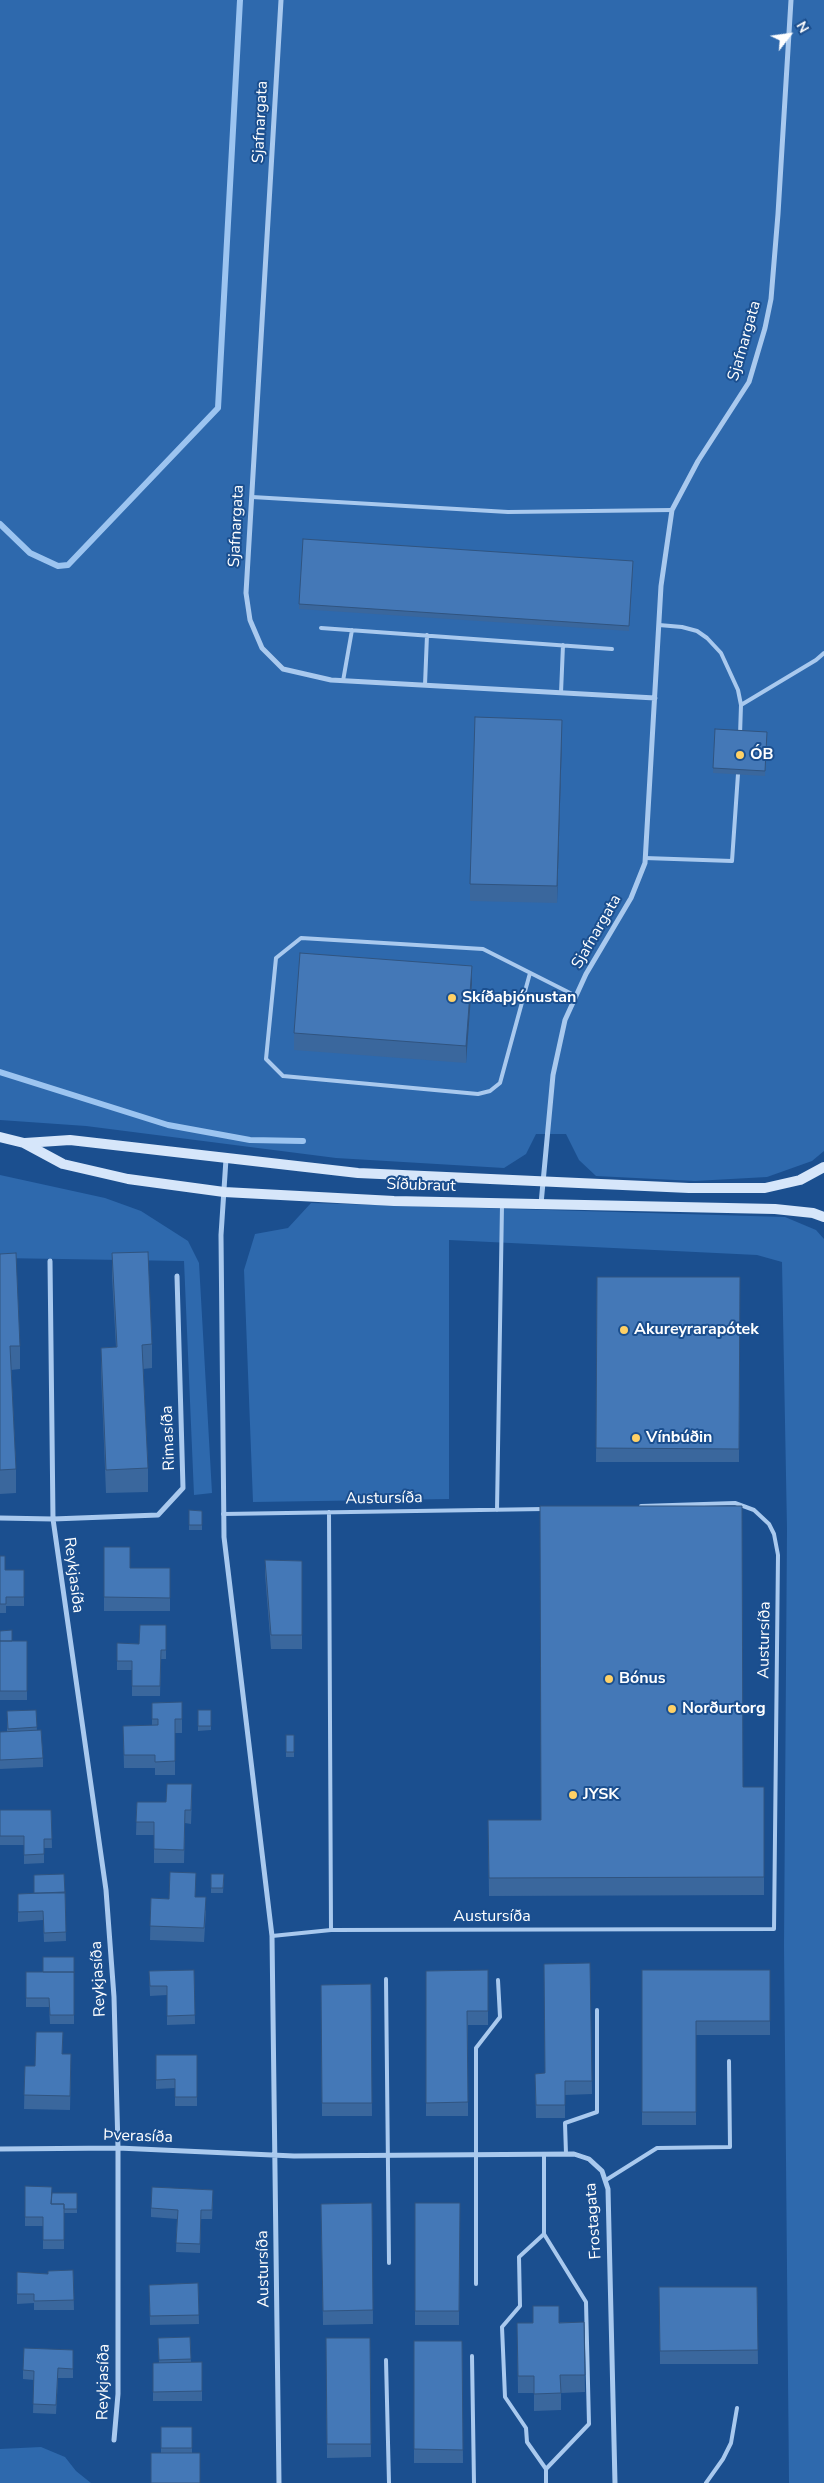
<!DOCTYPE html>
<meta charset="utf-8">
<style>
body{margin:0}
#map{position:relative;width:824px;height:2483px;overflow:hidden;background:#1b4f8f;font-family:"Nunito Sans",sans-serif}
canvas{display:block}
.north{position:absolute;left:764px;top:10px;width:50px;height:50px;-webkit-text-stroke:4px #1b4f8f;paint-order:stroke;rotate:60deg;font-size:14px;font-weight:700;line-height:20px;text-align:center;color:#fff}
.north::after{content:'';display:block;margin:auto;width:18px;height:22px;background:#fff;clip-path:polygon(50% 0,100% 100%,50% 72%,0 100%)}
</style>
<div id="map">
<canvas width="824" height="2483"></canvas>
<div class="north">N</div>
</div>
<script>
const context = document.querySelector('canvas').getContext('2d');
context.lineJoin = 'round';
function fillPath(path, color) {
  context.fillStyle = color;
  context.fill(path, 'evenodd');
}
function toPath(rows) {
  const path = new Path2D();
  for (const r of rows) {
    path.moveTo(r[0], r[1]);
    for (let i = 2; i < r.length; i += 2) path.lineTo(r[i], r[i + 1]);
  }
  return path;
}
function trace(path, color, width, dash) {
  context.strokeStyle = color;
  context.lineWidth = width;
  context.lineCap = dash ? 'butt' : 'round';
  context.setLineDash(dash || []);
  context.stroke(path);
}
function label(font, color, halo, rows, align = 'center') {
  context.font = font + ' "Nunito Sans",sans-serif';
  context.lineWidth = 4;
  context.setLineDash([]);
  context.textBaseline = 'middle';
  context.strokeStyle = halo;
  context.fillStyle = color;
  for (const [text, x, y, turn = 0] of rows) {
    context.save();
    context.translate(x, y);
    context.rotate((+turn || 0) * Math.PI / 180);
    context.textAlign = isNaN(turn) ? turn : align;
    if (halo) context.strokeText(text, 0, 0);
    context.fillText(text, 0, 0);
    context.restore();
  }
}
const green = toPath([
 [0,0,824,0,824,1151,812,1161,767,1177,695,1181,596,1176,579,1160,566,1134,536,1134,526,1154,504,1168,336,1158,86,1126,0,1120],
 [0,1175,105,1198,141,1211,188,1241,199,1263,212,1493,194,1495,184,1261,0,1258],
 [311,1203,785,1217,816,1230,824,1239,824,2483,789,2483,784,1946,787,1529,782,1262,757,1255,449,1240,449,1499,253,1502,244,1270,255,1234,288,1228],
 [41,2447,65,2457,76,2471,91,2483,0,2483,0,2449]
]);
const stream = toPath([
 [0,524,30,553,58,566,68,565,218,408,240,0],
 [0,1072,168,1125,250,1140,303,1141]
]);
const lane = toPath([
 [252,497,508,512,672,510],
 [659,625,682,627,697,631,707,638,721,653,738,690,741,705,740,735],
 [321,628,612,649],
 [343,681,352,630],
 [425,685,427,635],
 [561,693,563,645],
 [741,705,816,660,824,653],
 [645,858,732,861,738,774],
 [530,973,500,1083,490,1091,478,1094,283,1076,266,1059,276,958,301,938,483,949,576,996],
 [497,1510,502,1205],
 [329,1512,331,1930],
 [223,1514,544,1509],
 [272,1936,331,1930,774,1929,778,1555,774,1534,769,1524,754,1510,735,1503,641,1506],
 [386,1979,389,2263],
 [544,2154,544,2234,519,2257,520,2306,502,2327,505,2397,526,2428,527,2442,546,2469,546,2483],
 [566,2154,565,2123,597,2112,597,2010],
 [606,2180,657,2148,730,2147,729,2061],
 [544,2234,586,2302,589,2424,546,2469],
 [476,2284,476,2048,500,2017,498,1980],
 [472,2356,474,2483],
 [386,2360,389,2483],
 [706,2483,723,2459,731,2443,737,2408]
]);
const street = toPath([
 [281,0,246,593,250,620,262,648,283,669,331,680,655,698],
 [226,1159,221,1235,224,1537,272,1936,279,2483],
 [541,1204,553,1075,565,1020,586,974,631,898,645,863,661,586,672,510,698,461,749,382,765,328,771,299,778,214,791,0],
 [50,1261,53,1519,106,1890,114,1997,118,2148,118,2394,114,2440],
 [0,1518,53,1519,158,1515,183,1488,177,1276],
 [0,2149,118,2148,294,2156,574,2154,589,2159,602,2171,608,2189,615,2483]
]);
const secondary = toPath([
 [0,1137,24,1143,63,1164,128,1179,224,1192,394,1201,775,1209,813,1213,824,1217],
 [25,1143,70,1140,358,1173,689,1188,765,1188,800,1180,824,1167]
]);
const wall = toPath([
 [633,566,629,631,299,609,299,604],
 [715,729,767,732,765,776,713,773],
 [562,737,557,903,470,901,470,884],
 [472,983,466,1063,294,1050,294,1033],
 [112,1253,152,1344,152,1368,143,1369,148,1468,148,1492,106,1493,101,1372,101,1348,116,1347,112,1277],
 [0,1254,20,1346,20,1369,11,1370,16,1469,16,1493,0,1494],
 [597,1277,740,1277,739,1462,596,1462],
 [189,1510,202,1511,202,1530,189,1530],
 [104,1547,130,1568,170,1568,170,1611,104,1611],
 [0,1556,5,1570,24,1570,24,1606,6,1606,6,1613,0,1613],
 [265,1560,302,1561,302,1649,271,1649,265,1574],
 [166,1625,166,1659,161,1659,160,1696,132,1696,132,1670,117,1670,117,1643,139,1644],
 [0,1631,12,1641,27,1641,27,1700,0,1700],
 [182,1702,182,1733,175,1733,175,1775,155,1775,155,1768,124,1768,123,1726,152,1725,152,1703],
 [36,1710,37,1731,43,1758,43,1767,0,1769,0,1732,7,1732,7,1711],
 [198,1710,211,1710,211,1730,198,1731],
 [286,1735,294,1735,294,1757,286,1757],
 [764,1787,764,1895,489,1896,488,1820,541,1820],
 [192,1798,191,1824,185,1823,184,1863,154,1863,154,1835,136,1835,137,1802,166,1802],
 [0,1810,51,1810,52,1848,44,1848,44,1863,24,1864,24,1845,0,1845],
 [224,1874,223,1893,211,1893,211,1888],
 [65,1893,66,1941,44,1942,43,1920,18,1922,18,1894],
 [195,1897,206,1911,204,1942,150,1940,151,1898,169,1899],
 [590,1963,592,2094,565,2095,565,2118,536,2118,535,2074,545,2073],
 [194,1970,195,2024,167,2025,167,1995,150,1996,149,1971],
 [488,1970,488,2025,468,2025,468,2116,426,2116,426,1971],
 [642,1970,770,1970,770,2035,696,2035,696,2125,642,2125],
 [26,1972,74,1978,74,2024,50,2024,49,2007,26,2007],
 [371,1984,372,2116,322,2116,321,1985],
 [62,2054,71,2067,70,2110,24,2109,25,2066,35,2066],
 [156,2055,197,2055,197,2106,175,2106,175,2088,156,2089],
 [25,2186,52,2198,77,2193,77,2213,64,2213,64,2249,43,2249,43,2226,25,2226],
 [213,2199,212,2219,201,2219,200,2253,176,2252,177,2219,151,2217,151,2208],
 [372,2203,373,2324,323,2325,321,2204],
 [415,2203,460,2203,459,2325,415,2325],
 [73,2270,74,2310,34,2310,34,2303,17,2304,17,2272,48,2274],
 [198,2283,199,2324,150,2325,149,2285],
 [659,2287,757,2287,758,2364,660,2364],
 [584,2322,585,2392,561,2393,561,2410,534,2411,534,2393,518,2393,517,2323],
 [190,2337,191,2362,202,2362,202,2401,153,2401,153,2363,159,2363,158,2338],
 [326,2338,370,2338,371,2457,327,2458],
 [414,2341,462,2341,463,2463,414,2463],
 [73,2350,73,2378,58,2378,56,2414,33,2413,34,2380,23,2379,23,2370],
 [161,2427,192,2427,192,2453,161,2453]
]);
const shadedWall = toPath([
 [562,720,562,737,557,903,557,886],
 [472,966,472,983,466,1063,466,1046]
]);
const building = toPath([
 [303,539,633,561,629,626,299,604,303,539],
 [475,717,562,720,557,886,470,884,475,717],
 [715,729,767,732,765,771,713,768,715,729],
 [300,953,472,966,466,1046,294,1033,300,953],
 [148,1252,152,1344,142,1345,148,1468,106,1470,101,1348,117,1347,112,1253,148,1252],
 [16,1253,20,1346,10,1346,16,1469,0,1470,0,1254,16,1253],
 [597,1277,740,1277,739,1449,596,1448,597,1277],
 [540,1506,742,1506,743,1787,764,1787,764,1877,489,1878,488,1820,541,1820,540,1506],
 [189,1510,202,1511,202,1525,189,1525,189,1510],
 [104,1547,130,1547,130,1568,170,1568,170,1598,104,1597,104,1547],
 [0,1556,5,1556,5,1570,24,1570,24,1597,6,1597,6,1604,0,1604,0,1556],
 [265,1560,302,1561,302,1635,271,1635,265,1560],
 [140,1625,166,1625,166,1650,161,1650,160,1686,132,1686,132,1661,117,1661,117,1643,139,1644,140,1625],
 [12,1630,12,1641,0,1641,0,1631,12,1630],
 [0,1641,27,1641,27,1691,0,1691,0,1641],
 [182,1702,182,1719,175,1719,175,1761,155,1762,155,1755,124,1755,123,1726,158,1725,158,1719,152,1719,152,1703,182,1702],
 [36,1710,37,1727,8,1729,7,1711,36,1710],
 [198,1710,211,1710,211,1726,198,1726,198,1710],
 [41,1730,43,1758,0,1760,0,1732,41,1730],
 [286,1735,294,1735,294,1752,286,1752,286,1735],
 [167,1784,192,1784,191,1810,185,1810,184,1850,154,1849,154,1822,136,1822,137,1802,166,1802,167,1784],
 [0,1810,51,1810,52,1839,44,1839,44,1854,24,1855,24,1836,0,1836,0,1810],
 [170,1872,196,1873,195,1897,206,1897,204,1928,150,1926,151,1898,169,1899,170,1872],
 [64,1874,65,1893,34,1893,34,1875,64,1874],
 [211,1874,224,1874,223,1888,211,1888,211,1874],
 [65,1892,66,1932,44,1933,43,1911,18,1912,18,1894,65,1892],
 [43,1957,74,1957,74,1973,74,1972,43,1972,43,1957],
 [590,1963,592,2081,565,2081,565,2105,536,2105,535,2074,545,2073,544,1964,590,1963],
 [194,1970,195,2015,167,2016,167,1986,150,1986,149,1971,194,1970],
 [488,1970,488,2011,467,2011,468,2102,426,2103,426,1971,488,1970],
 [642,1970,770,1970,770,2021,696,2021,696,2112,642,2112,642,1970],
 [26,1972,74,1972,74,2015,50,2015,49,1998,26,1998,26,1972],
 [371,1984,372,2103,322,2103,321,1985,371,1984],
 [36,2032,63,2032,62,2054,71,2054,70,2096,24,2095,25,2066,35,2066,36,2032],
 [156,2055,197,2055,197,2097,175,2097,175,2079,156,2080,156,2055],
 [25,2186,52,2187,51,2204,64,2204,64,2240,43,2240,43,2217,25,2217,25,2186],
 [152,2187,213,2190,212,2210,201,2210,200,2244,176,2243,178,2210,151,2208,152,2187],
 [52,2193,77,2193,77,2209,64,2209,64,2204,51,2204,52,2193],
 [372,2203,373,2310,323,2311,321,2204,372,2203],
 [415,2203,460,2203,459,2311,415,2311,415,2203],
 [73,2270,74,2300,34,2301,34,2294,17,2294,17,2272,48,2274,48,2271,73,2270],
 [198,2283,199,2315,150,2316,149,2285,198,2283],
 [659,2287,757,2287,758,2350,660,2351,659,2287],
 [533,2306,559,2306,559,2323,584,2322,585,2375,560,2375,561,2393,534,2394,534,2376,518,2376,517,2323,533,2323,533,2306],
 [190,2337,191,2359,159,2360,158,2338,190,2337],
 [326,2338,370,2338,371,2444,327,2444,326,2338],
 [414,2341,462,2341,463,2450,414,2449,414,2341],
 [24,2348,73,2350,73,2369,58,2368,56,2405,33,2404,34,2371,23,2370,24,2348],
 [202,2362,202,2391,153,2392,153,2363,202,2362],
 [161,2427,192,2427,192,2448,161,2448,161,2427],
 [151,2453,200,2453,200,2483,151,2483,151,2453]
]);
const markers = [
 [740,755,5,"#ffd166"],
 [452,998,5,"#ffd166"],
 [624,1330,5,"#ffd166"],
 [636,1438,5,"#ffd166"],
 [609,1679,5,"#ffd166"],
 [672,1709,5,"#ffd166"],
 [573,1795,5,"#ffd166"]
];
const streetNames = [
 ["Sjafnargata",261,122,-87],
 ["Sjafnargata",745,341,-74],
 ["Sjafnargata",237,526,-87],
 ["Sjafnargata",597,932,-60],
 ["Síðubraut",421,1186,2],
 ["Rimasíða",169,1438,-92],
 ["Austursíða",384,1499,-1],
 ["Reykjasíða",73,1575,83],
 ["Austursíða",765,1640,-89],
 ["Austursíða",492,1917],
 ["Reykjasíða",99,1979,-93],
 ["Þverasíða",138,2137,2],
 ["Frostagata",594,2221,-94],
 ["Austursíða",264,2269,-91],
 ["Reykjasíða",104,2382,-89]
];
const poiNames = [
 ["ÓB",750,755],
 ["Skíðaþjónustan",462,998],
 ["Akureyrarapótek",634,1330],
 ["Vínbúðin",646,1438],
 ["Bónus",619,1679],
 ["Norðurtorg",682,1709],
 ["JYSK",583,1795]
];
fillPath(green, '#2e69ad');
trace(stream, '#9cc4f0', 6);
trace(lane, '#a9c9ee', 4);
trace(street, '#a9c9ee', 5);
trace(secondary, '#d6e6fa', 10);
fillPath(wall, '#3a679d');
fillPath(shadedWall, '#305480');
fillPath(building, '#4478b7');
trace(building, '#305480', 1);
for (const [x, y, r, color] of markers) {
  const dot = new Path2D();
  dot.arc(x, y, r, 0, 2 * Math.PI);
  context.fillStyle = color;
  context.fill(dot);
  trace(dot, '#1b4f8f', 2);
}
label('16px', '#fff', '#1b4f8f', streetNames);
label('bold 16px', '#fff', '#1b4f8f', poiNames, 'left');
</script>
